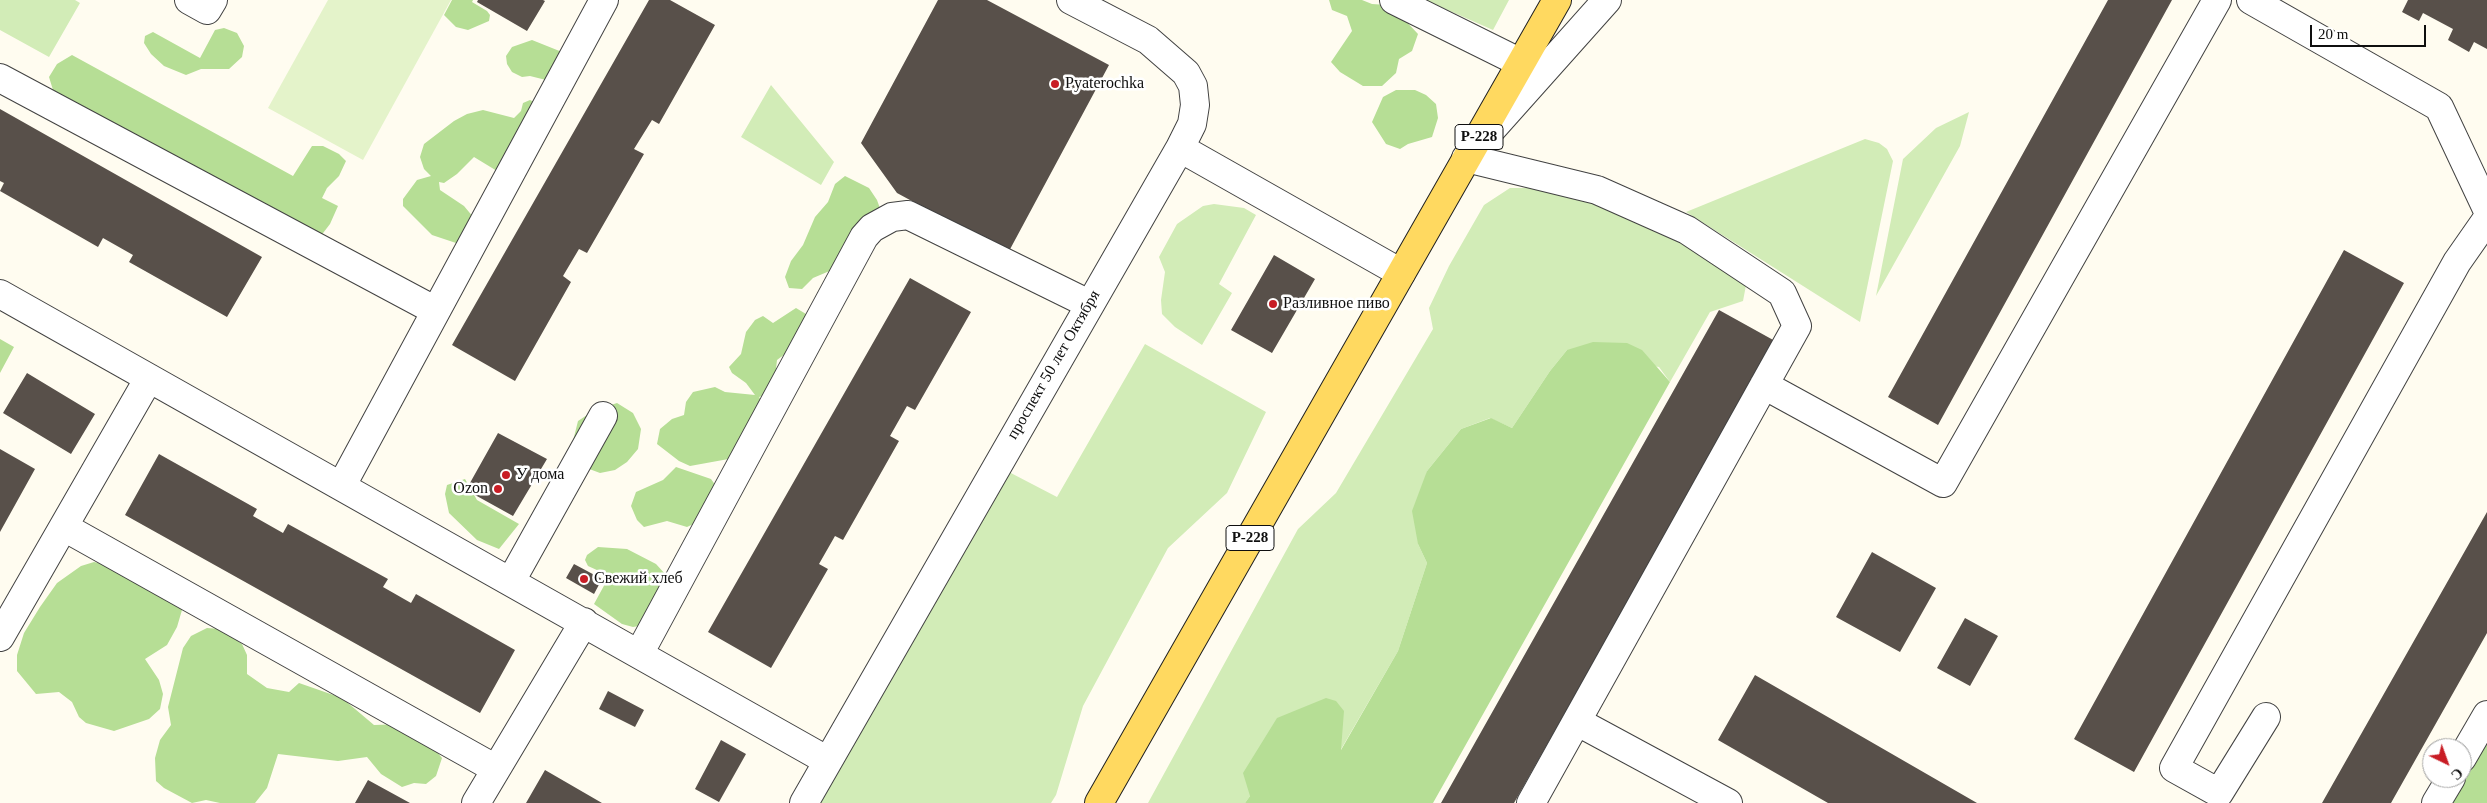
<!DOCTYPE html>
<meta charset="utf-8">
<style>
body{margin:0}
#map{position:relative;width:2487px;height:803px;overflow:hidden;background:#fffcf0;font-family:"Times New Roman",serif}
canvas{display:block}
.north{position:absolute;left:2422px;top:738px;width:50px;height:50px;box-sizing:border-box;background:#fff;border:1px solid #9f9f9f;border-radius:50%;rotate:138deg;font-size:14px;font-weight:700;line-height:20px;text-align:center;color:#0f0f0f}
.north::after{content:'';display:block;margin:auto;width:18px;height:22px;background:#c81d25;clip-path:polygon(50% 0,100% 100%,50% 72%,0 100%)}
.scale{position:absolute;left:2310px;top:25px;width:116px;height:22px;box-sizing:border-box;border:2px solid #0f0f0f;border-top:0;padding-left:6px;font-size:15px;line-height:18px;white-space:nowrap;color:#0f0f0f;-webkit-text-stroke:4px #fff;paint-order:stroke}
</style>
<div id="map">
<canvas width="2487" height="803"></canvas>
<div class="north">С</div>
<div class="scale">20 m</div>
</div>
<script>
const context = document.querySelector('canvas').getContext('2d');
context.lineJoin = 'round';
function fillPath(path, color) {
  context.fillStyle = color;
  context.fill(path, 'evenodd');
}
function toPath(rows) {
  const path = new Path2D();
  for (const r of rows) {
    path.moveTo(r[0], r[1]);
    for (let i = 2; i < r.length; i += 2) path.lineTo(r[i], r[i + 1]);
  }
  return path;
}
function trace(path, color, width, dash) {
  context.strokeStyle = color;
  context.lineWidth = width;
  context.lineCap = dash ? 'butt' : 'round';
  context.setLineDash(dash || []);
  context.stroke(path);
}
function label(font, color, halo, rows, align = 'center') {
  context.font = font + ' "Times New Roman",serif';
  context.lineWidth = 5;
  context.setLineDash([]);
  context.textBaseline = 'middle';
  context.strokeStyle = halo;
  context.fillStyle = color;
  for (const [text, x, y, turn = 0] of rows) {
    context.save();
    context.translate(x, y);
    context.rotate((+turn || 0) * Math.PI / 180);
    context.textAlign = isNaN(turn) ? turn : align;
    if (halo) context.strokeText(text, 0, 0);
    context.fillText(text, 0, 0);
    context.restore();
  }
}
const green = toPath([
 [0,0,75,0,80,3,49,57,0,30],
 [1425,0,1509,0,1493,30],
 [771,85,834,162,821,185,741,137],
 [1969,112,1960,146,1876,296,1903,159,1936,128],
 [1865,139,1879,143,1887,149,1893,161,1860,322,1686,212],
 [1510,188,1534,188,1655,218,1747,280,1743,301,1710,312,1670,382,1659,367,1567,350,1550,371,1512,428,1490,418,1461,429,1427,471,1418,544,1427,563,1398,651,1340,751,1250,796,1245,803,1148,803,1298,529,1336,493,1433,329,1429,308,1449,266,1484,205],
 [1214,204,1244,208,1256,215,1219,284,1232,293,1202,345,1175,327,1162,314,1161,300,1165,272,1159,257,1177,224,1203,206],
 [1145,344,1266,412,1227,493,1168,548,1083,706,1056,795,1051,803,820,803,1007,471,1057,497]
]);
const forest = toPath([
 [452,0,473,0,472,2,487,11,490,15,489,21,468,30,456,27,444,15],
 [1329,0,1362,0,1372,4,1387,5,1402,17,1418,34,1412,51,1399,59,1396,73,1382,86,1363,86,1340,72,1331,62,1352,31,1347,16,1332,10],
 [224,28,237,33,244,46,242,57,229,69,201,69,186,75,164,66,151,54,144,43,145,36,153,32,200,58,215,30],
 [532,40,562,52,554,82,530,76,522,77,512,72,507,64,506,56,512,47],
 [72,55,293,176,312,146,323,146,339,154,346,161,339,176,327,188,322,198,338,206,330,224,320,237,53,90,49,77,57,64],
 [1396,90,1415,90,1426,95,1436,104,1438,118,1432,137,1408,144,1400,149,1386,144,1372,122,1383,97],
 [530,100,534,102,497,171,474,157,457,174,444,183,439,182,440,190,464,206,474,218,465,242,456,243,432,235,403,206,403,199,417,180,431,176,424,169,420,157,424,144,454,121,467,114,483,110,514,118,521,111,523,103],
 [845,176,869,188,877,200,882,214,839,267,813,278,802,289,789,288,785,277,791,261,803,245,815,217,828,202,835,184],
 [796,308,806,314,810,324,789,351,777,360,776,369,781,380,767,395,759,397,766,406,734,458,690,466,679,461,657,444,660,429,672,419,684,415,686,402,693,392,715,387,725,392,755,395,746,383,732,373,729,367,741,354,746,332,755,320,763,316,773,323],
 [0,339,14,347,0,373],
 [1593,342,1627,343,1642,350,1670,382,1433,803,1245,803,1250,796,1243,773,1277,718,1326,698,1336,701,1344,711,1341,750,1398,651,1427,563,1418,544,1412,511,1427,471,1461,429,1491,418,1512,428,1550,371,1567,350],
 [617,403,633,413,641,429,638,449,627,462,615,470,600,473,568,461,578,421,593,411],
 [676,467,711,479,720,492,702,520,687,527,667,521,644,527,637,520,631,506,636,492,663,480],
 [465,479,477,500,519,524,499,549,477,540,449,513,445,494,447,485],
 [598,547,627,549,656,564,666,575,665,582,639,626,633,627,622,624,594,604,606,582,604,577,599,571,588,566,585,560,587,555],
 [94,562,112,566,170,597,182,610,177,627,167,645,145,659,159,680,163,694,160,709,149,719,114,731,86,723,79,717,72,702,59,692,36,694,17,671,17,655,24,633,40,607,57,583,81,566],
 [207,628,221,629,242,644,247,655,247,674,267,688,289,692,299,683,342,698,374,725,405,724,424,736,442,758,436,776,426,784,414,783,402,787,381,774,367,757,338,761,278,754,267,788,255,803,220,803,206,800,192,803,164,788,156,781,155,758,160,740,171,725,168,707,183,648,191,636],
 [2487,730,2487,803,2446,803,2462,774]
]);
const pitch = toPath([
 [328,0,451,0,363,160,268,108]
]);
const building = toPath([
 [478,0,543,0,545,1,527,31,477,2],
 [649,0,670,0,715,25,659,124,652,120,634,149,644,154,587,253,579,249,563,276,571,282,515,381,452,345],
 [938,0,987,0,1109,65,1008,253,897,193,861,143],
 [2108,0,2172,0,1938,425,1888,397],
 [2408,0,2487,0,2487,49,2474,42,2469,52,2448,40,2453,29,2423,13,2419,21,2402,12],
 [0,109,262,257,227,317,129,262,133,255,103,238,98,247,0,191,4,183,0,181],
 [2344,250,2404,283,2134,772,2074,739],
 [1274,255,1315,279,1272,353,1231,330],
 [910,278,971,312,915,410,907,406,890,436,899,441,843,540,835,536,819,564,828,569,771,668,708,632],
 [1719,310,1775,341,1514,803,1441,803],
 [27,373,95,414,71,454,3,413],
 [498,433,547,459,513,516,466,490],
 [0,449,35,469,0,532],
 [159,454,257,509,253,516,283,533,288,524,388,579,383,587,411,603,416,594,515,650,480,713,125,515],
 [2487,512,2487,633,2391,803,2322,803],
 [1872,552,1936,588,1900,652,1836,617],
 [574,564,602,579,594,594,566,578],
 [1965,618,1998,636,1970,686,1937,668],
 [1755,675,1977,803,1828,803,1718,740],
 [608,691,644,710,635,727,599,709],
 [721,740,746,754,719,802,695,789],
 [545,770,602,803,526,803],
 [368,780,410,803,355,803]
]);
const minor = toPath([
 [189,0,207,10,213,0],
 [1071,0,1148,40,1186,73,1193,86,1195,105,1192,124,1180,148],
 [1394,0,1521,63],
 [2251,0,2439,107,2487,209],
 [0,78,436,311],
 [0,294,828,761],
 [1764,385,1943,483,2217,0],
 [342,485,604,0],
 [64,527,496,769],
 [511,581,603,416],
 [0,637,149,378],
 [639,654,864,237,872,228,892,217,908,215,1089,304],
 [2266,717,2219,793,2174,768,2457,262,2487,219],
 [1578,722,1728,803],
 [2462,758,2487,715],
 [476,803,584,622],
 [804,803,1180,148,1401,273],
 [1531,803,1797,326,1782,293,1687,230,1597,190,1466,158,1607,0],
 [2436,803,2451,778]
]);
const major = toPath([
 [1099,803,1557,0]
]);
const markers = [
 [1055,84,5,"#c81d25"],
 [1273,304,5,"#c81d25"],
 [506,475,5,"#c81d25"],
 [498,489,5,"#c81d25"],
 [584,579,5,"#c81d25"]
];
const shields = [
 [1479,137,48],
 [1250,538,48]
];
const shieldNames = [
 ["Р-228",1479,137],
 ["Р-228",1250,538]
];
const poiNames = [
 ["Pyaterochka",1065,84],
 ["Разливное пиво",1283,304],
 ["У дома",516,475],
 ["Ozon",488,489,"right"],
 ["Свежий хлеб",594,579]
];
const streetNames = [
 ["проспект 50 лет Октября",1054,365,-60]
];
fillPath(green, '#d2ecb7');
fillPath(forest, '#b6de95');
fillPath(pitch, '#e4f3ca');
fillPath(building, '#58504a');
trace(minor, '#424242', 30);
trace(major, '#202020', 30);
trace(minor, '#fff', 28);
trace(major, '#ffd960', 28);
for (const [x, y, r, color] of markers) {
  const dot = new Path2D();
  dot.arc(x, y, r, 0, 2 * Math.PI);
  context.fillStyle = color;
  context.fill(dot);
  trace(dot, '#fff', 2);
}
for (const [x, y, w] of shields) {
  const box = new Path2D();
  box.roundRect(x - w / 2, y - 12.5, w, 25, 4);
  context.fillStyle = '#fff';
  context.fill(box);
  trace(box, '#0f0f0f', 1);
}
label('bold 15px', '#0f0f0f', null, shieldNames);
label('16px', '#0f0f0f', '#fff', poiNames, 'left');
label('16px', '#0f0f0f', '#fff', streetNames);
</script>
